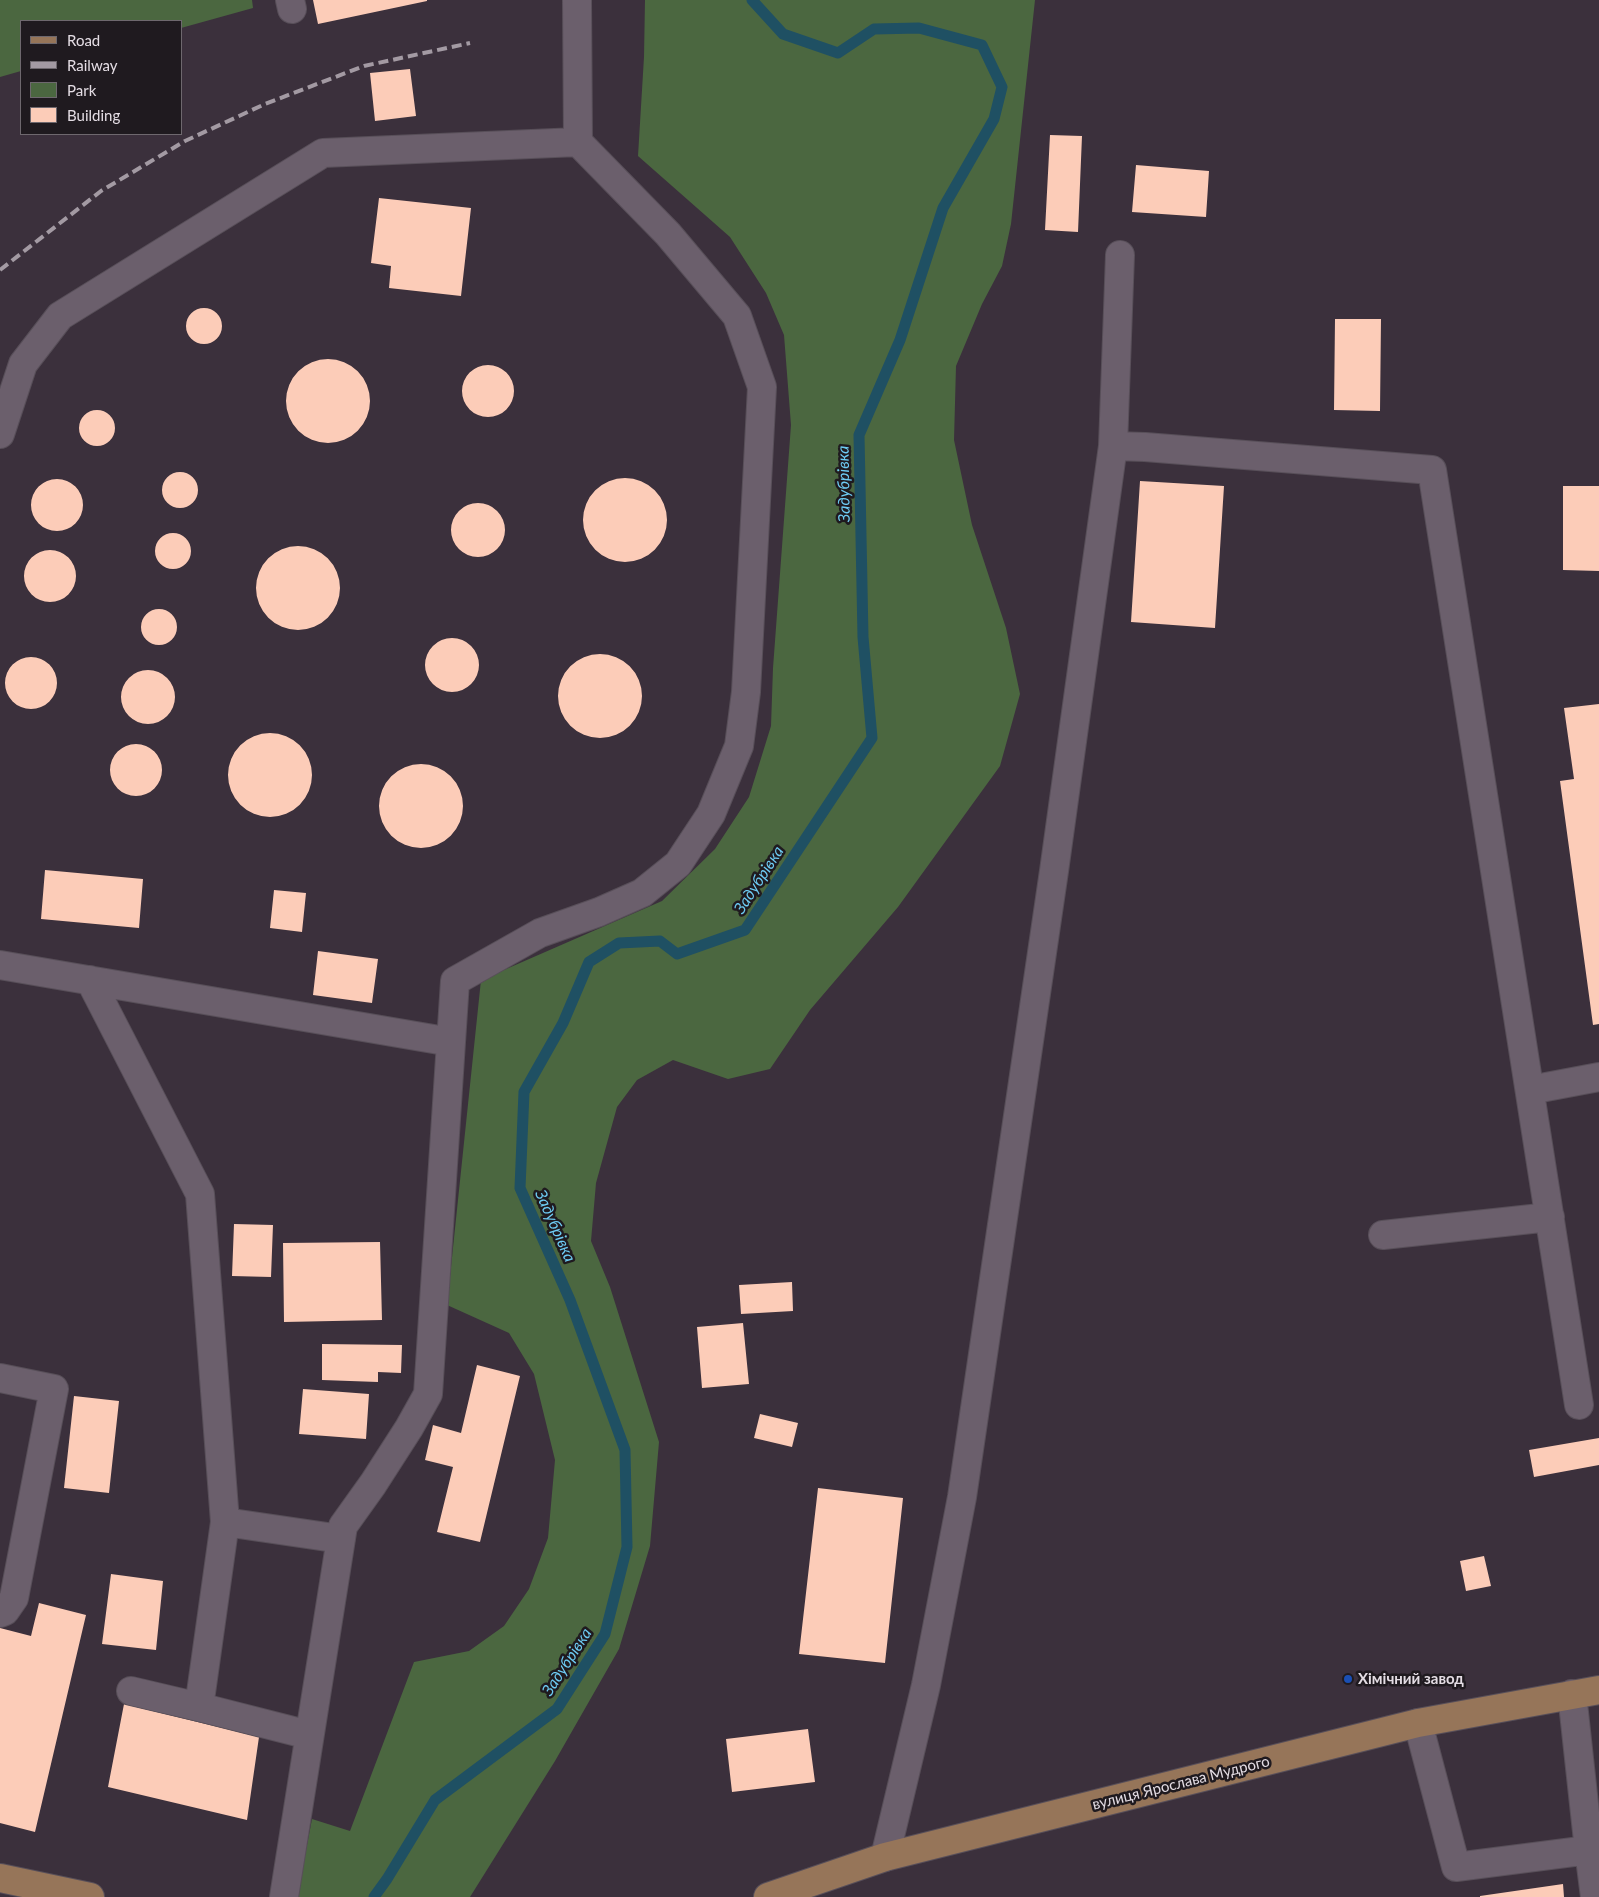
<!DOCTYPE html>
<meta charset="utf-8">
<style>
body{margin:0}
#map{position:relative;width:1599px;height:1897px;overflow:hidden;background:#3b303c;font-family:Lato,sans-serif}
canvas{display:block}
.legend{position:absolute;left:20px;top:20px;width:162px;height:115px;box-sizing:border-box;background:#1f1a1f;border:1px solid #6e686e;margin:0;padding:6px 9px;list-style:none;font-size:15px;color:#e4dde4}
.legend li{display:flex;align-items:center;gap:10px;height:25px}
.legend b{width:25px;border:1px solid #6e686e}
</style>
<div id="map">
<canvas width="1599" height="1897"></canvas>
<ul class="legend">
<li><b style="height:6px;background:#967559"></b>Road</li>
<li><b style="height:6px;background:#a39aa3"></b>Railway</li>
<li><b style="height:14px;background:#4b6740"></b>Park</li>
<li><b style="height:14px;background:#fcccb8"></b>Building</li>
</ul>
</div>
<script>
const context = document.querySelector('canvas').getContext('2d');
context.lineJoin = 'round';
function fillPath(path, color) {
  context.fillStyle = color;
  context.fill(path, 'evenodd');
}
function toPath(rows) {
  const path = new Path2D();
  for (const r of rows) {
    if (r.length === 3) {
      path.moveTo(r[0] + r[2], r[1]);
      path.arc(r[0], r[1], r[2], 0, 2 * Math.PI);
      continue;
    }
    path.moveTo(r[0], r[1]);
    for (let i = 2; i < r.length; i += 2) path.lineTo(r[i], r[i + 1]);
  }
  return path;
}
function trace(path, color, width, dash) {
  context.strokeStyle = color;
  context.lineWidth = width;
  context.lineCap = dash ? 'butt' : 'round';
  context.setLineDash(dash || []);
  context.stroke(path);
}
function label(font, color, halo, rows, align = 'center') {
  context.font = font + ' Lato,sans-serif';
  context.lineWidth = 5;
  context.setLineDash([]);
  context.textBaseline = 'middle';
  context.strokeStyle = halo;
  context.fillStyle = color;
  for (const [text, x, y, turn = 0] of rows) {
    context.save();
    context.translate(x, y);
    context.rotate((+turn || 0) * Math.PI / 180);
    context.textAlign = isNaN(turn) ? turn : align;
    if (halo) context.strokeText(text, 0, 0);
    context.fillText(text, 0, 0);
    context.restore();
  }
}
const green = toPath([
 [0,0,252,0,253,8,181,28,181,21,21,21,21,71,0,77],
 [645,0,1035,0,1011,224,1002,266,982,304,956,366,954,440,972,525,1006,628,1020,694,1000,766,898,907,810,1010,770,1069,728,1079,673,1060,637,1080,617,1107,596,1183,591,1241,610,1287,659,1442,650,1546,619,1649,555,1761,470,1897,297,1897,312,1819,350,1831,414,1662,469,1651,504,1626,529,1589,548,1538,555,1460,534,1374,509,1333,447,1305,481,980,662,901,715,849,749,797,771,726,773,668,791,425,784,335,766,293,730,237,638,156,644,57]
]);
const stream = toPath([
 [374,1897,387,1879,435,1800,557,1709,605,1634,627,1547,625,1450,570,1300,520,1188,524,1092,563,1023,589,962,619,943,660,941,677,954,745,930,872,738,863,637,859,435,900,340,943,208,994,119,1002,87,982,45,919,28,874,29,838,53,783,34,752,0]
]);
const building = toPath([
 [313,0,427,0,427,1,318,24],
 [410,69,416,116,375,121,370,73],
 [1050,135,1082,136,1078,232,1045,230],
 [1136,165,1209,171,1206,217,1132,212],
 [379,198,471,208,461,296,389,288,391,266,371,263],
 [204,326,18],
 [1335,319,1381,319,1380,411,1334,410],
 [328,401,42],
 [488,391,26],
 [97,428,18],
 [180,490,18],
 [625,520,42],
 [57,505,26],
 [1140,481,1224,486,1215,628,1131,622],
 [1563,486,1599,486,1599,571,1563,570],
 [478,530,27],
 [173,551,18],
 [298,588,42],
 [50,576,26],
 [159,627,18],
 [452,665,27],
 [600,696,42],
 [31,683,26],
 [148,697,27],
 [1599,704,1599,1024,1593,1025,1560,781,1574,779,1564,708],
 [270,775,42],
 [136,770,26],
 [421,806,42],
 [45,870,143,879,139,928,41,919],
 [274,890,306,893,302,932,270,928],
 [318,951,378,959,372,1003,313,995],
 [234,1224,273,1225,271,1277,232,1276],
 [380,1242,382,1320,284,1322,283,1243],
 [792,1282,793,1311,741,1314,739,1285],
 [743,1323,749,1384,702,1388,697,1327],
 [322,1344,402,1345,401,1373,378,1372,378,1382,322,1380],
 [477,1365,520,1376,480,1542,437,1532,453,1467,425,1460,433,1425,461,1433],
 [303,1389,369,1394,366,1439,299,1434],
 [74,1396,119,1401,109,1493,64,1488],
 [760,1414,798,1423,792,1447,754,1438],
 [1599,1438,1599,1465,1534,1477,1529,1450],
 [818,1488,903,1498,885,1663,799,1654],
 [1484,1556,1491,1586,1466,1591,1460,1561],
 [111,1574,163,1581,156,1650,102,1644],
 [39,1603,86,1615,35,1832,0,1823,0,1628,31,1636],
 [124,1704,259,1737,247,1820,108,1787],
 [808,1729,815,1782,732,1792,726,1739],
 [1563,1884,1564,1897,1480,1897,1480,1896]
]);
const minor = toPath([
 [290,0,292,9],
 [577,0,578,142],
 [0,434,23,364,60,316,323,153,578,142,668,234,737,316,762,387,746,692,739,746,711,814,678,864,642,893,599,912,540,933,455,981,428,1394,409,1428,373,1484,343,1526,284,1897],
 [1113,446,1145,447,1432,470,1579,1405],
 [0,965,451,1042],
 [90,980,200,1194,225,1522,341,1539],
 [1530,1090,1599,1077],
 [1383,1235,1550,1217],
 [0,1378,54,1389,14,1598,5,1611,0,1613],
 [131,1691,199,1707,309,1735],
 [1572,1694,1589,1850],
 [199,1707,225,1522],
 [1418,1723,1456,1867,1589,1850,1595,1897],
 [885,1857,926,1685,962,1497,1054,871,1113,446,1120,255]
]);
const major = toPath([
 [0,1878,90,1897],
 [768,1897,885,1857,1418,1723,1599,1690]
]);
const rail = toPath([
 [0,270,101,191,185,141,265,104,364,66,470,43]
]);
const markers = [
 [1348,1679,5,"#1a4fb4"]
];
const poiNames = [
 ["Хімічний завод",1358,1679]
];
const streetNames = [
 ["вулиця Ярослава Мудрого",1181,1783,-14]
];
const waterNames = [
 ["Задубрівка",844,484,-91],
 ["Задубрівка",759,880,-57],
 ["Задубрівка",555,1226,66],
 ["Задубрівка",567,1662,-57]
];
fillPath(green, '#4b6740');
trace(stream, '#1f5063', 11);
fillPath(building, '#fcccb8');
trace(minor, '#584f59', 30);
trace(major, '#584f59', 30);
trace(minor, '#6b5f6c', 28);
trace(major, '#967559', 28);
trace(rail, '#a39aa3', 4, [10, 5]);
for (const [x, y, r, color] of markers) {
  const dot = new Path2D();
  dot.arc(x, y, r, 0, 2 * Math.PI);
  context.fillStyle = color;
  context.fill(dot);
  trace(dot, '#1f1a1f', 2);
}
label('bold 15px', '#e4dde4', '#1f1a1f', poiNames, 'left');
label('15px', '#e4dde4', '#1f1a1f', streetNames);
label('italic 16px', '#6eccf4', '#1f1a1f', waterNames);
</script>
